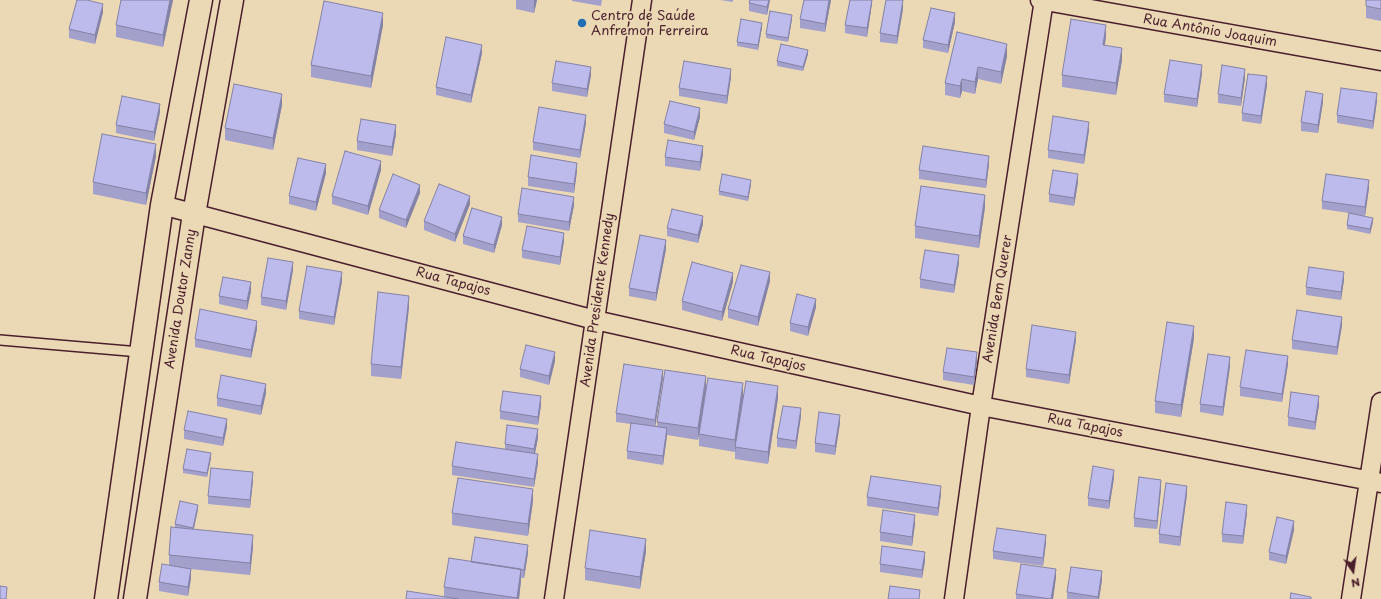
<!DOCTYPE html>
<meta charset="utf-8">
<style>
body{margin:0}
#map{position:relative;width:1381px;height:599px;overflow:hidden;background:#ebd9b6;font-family:"Playpen Sans",sans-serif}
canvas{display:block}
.north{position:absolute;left:1333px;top:551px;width:40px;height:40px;-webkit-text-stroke:3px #ebd9b6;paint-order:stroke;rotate:167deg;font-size:11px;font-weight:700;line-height:16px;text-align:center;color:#4a1f2b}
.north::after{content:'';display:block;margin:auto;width:14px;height:18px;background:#4a1f2b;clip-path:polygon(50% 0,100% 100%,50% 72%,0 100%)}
</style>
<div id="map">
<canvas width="1381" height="599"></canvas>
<div class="north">N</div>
</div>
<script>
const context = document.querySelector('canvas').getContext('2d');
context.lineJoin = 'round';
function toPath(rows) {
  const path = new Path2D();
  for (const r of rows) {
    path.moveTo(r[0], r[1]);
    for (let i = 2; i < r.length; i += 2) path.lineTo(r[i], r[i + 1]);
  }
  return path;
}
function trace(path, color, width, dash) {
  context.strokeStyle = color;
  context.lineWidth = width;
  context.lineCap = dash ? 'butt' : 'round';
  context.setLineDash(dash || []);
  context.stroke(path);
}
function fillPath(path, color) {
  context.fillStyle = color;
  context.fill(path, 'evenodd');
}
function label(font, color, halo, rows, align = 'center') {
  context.font = font + ' "Playpen Sans",sans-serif';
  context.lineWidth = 3.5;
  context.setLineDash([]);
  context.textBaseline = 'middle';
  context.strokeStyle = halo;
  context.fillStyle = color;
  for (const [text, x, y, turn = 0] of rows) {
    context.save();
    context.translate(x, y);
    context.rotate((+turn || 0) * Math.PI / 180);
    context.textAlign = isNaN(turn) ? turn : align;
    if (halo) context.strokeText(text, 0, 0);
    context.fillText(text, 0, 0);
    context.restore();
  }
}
const lane = toPath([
 [0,340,140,352]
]);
const street = toPath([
 [1040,0,1381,61],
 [162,205,595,320,981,406,1381,483],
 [554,599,642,0],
 [954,599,981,406,1044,0],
 [1351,599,1381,402]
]);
const secondary = toPath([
 [106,599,162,205,201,0],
 [135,599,194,214,232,0]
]);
const wall = toPath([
 [173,0,163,47,116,37,116,25],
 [516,0,537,0,534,13,516,9],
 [572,0,602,0,601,6,572,1],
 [720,0,733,0,733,2],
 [770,0,767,15,749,11,749,3],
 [831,0,825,32,800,28,800,19],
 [872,0,872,3,867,37,845,33,845,25],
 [1381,0,1381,21,1366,18,1366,6],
 [903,9,897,44,880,42,880,33],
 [103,12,95,44,69,38,69,29],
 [792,19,788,42,766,38,766,34],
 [955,22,948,53,923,48,923,40],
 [383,25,371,88,311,77,311,65],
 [762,27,758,50,737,46,737,42],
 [957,32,1007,56,1001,84,978,79,975,94,962,91,960,98,945,95,945,83],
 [1106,37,1104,46,1122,60,1116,95,1062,87,1062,75],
 [482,53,471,103,436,95,436,87],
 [808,54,803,71,777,66,777,61],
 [1202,73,1197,107,1164,102,1164,94],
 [591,75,587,97,552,91,552,83],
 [731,77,727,104,679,96,679,88],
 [1245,78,1241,106,1218,103,1218,94],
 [1267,85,1261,124,1242,121,1242,113],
 [1377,101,1373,129,1337,123,1337,115],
 [1323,102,1318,133,1301,131,1301,122],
 [282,105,273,150,225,140,225,128],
 [160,112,154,141,116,133,116,125],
 [700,117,694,140,664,133,664,124],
 [586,123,580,158,533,150,533,142],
 [1089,130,1084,164,1048,158,1048,150],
 [396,134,392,156,357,150,357,141],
 [703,154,700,171,665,166,665,157],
 [156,156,146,205,93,194,93,182],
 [989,164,986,188,919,179,919,170],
 [381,170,368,215,332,204,332,196],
 [577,171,574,193,528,186,528,177],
 [326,173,316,211,289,204,289,196],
 [1078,182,1074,206,1049,202,1049,194],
 [751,184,748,201,719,195,719,191],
 [1369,188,1365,216,1352,214,1373,222,1370,234,1347,229,1347,225,1349,213,1322,209,1322,201],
 [420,193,406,228,379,218,379,210],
 [470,204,455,242,424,230,424,221],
 [574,205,569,231,518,222,518,214],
 [985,207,979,248,915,238,915,226],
 [703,224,698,243,667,236,667,228],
 [502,225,494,253,463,244,463,236],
 [564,241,560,265,522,258,522,250],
 [666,249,656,301,629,296,629,288],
 [959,263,954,293,920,288,920,279],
 [293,270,286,310,261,305,261,297],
 [1344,280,1341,300,1306,295,1306,287],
 [342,281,334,325,299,319,299,311],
 [770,281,758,326,728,318,728,309],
 [733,282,722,321,682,310,682,301],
 [251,291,247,310,219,304,219,296],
 [409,307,401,379,371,376,371,364],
 [816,307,808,336,790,331,790,323],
 [1342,325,1337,355,1292,349,1292,340],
 [257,329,251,358,195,347,195,339],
 [1194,338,1181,417,1155,413,1155,401],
 [1076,340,1069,384,1026,377,1026,369],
 [555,361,549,385,520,377,520,369],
 [977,361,974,385,943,380,943,372],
 [1288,364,1282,402,1240,396,1240,387],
 [1230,366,1223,416,1200,412,1200,404],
 [663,370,655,426,657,426,657,422,706,388,698,440,667,435,663,465,627,459,627,451,631,424,616,422,616,413],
 [266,393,261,415,217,406,217,398],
 [743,395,778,398,768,464,735,459,735,449,735,452,699,446,699,434],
 [541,405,538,425,500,419,500,411],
 [1319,405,1315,430,1288,426,1288,417],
 [801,416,796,449,777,447,777,438],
 [840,423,835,455,815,452,815,443],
 [227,427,223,446,184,439,184,430],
 [538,438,535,454,538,463,534,487,452,475,452,466,505,449,505,444],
 [211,458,207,477,183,473,183,469],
 [1114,478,1109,509,1088,506,1088,498],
 [253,480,250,508,208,504,208,496],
 [1161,488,1157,529,1134,527,1134,518],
 [941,494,938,516,867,506,867,497],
 [1187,494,1180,546,1159,543,1159,534],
 [533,501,528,536,452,525,452,513],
 [198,509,194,529,253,547,250,575,190,569,191,578,188,596,159,591,159,582,169,565,169,555,175,528,175,524],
 [1247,513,1243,544,1222,542,1222,534],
 [915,524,912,546,880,541,880,532],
 [1294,530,1286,564,1269,560,1269,552],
 [1046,543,1043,566,993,559,993,551],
 [646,551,640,589,585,580,585,568],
 [528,553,524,578,521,578,519,599,406,599,444,597,444,587,471,562],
 [925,561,922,578,880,572,880,564],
 [1056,577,1053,599,1016,599,1016,594],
 [1102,580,1099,599,1067,599,1067,592]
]);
const shadedWall = toPath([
 [170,0,173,0,163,47,163,35],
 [534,0,537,0,534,13],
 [769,0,770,0,767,15,767,7],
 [829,0,831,0,825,32,825,24],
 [872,0,872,3,867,37,867,28],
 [903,0,903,9,897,44,897,36],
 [103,4,103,12,95,44,95,35],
 [383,13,383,25,371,88,371,76],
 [955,13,955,22,948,53,948,45],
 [792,15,792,19,788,42,788,38],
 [762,23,762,27,758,50,758,45],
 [1106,25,1106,37,1103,57,1103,45],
 [1007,44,1007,56,1001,84,1001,72],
 [482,45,482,53,471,103,471,95],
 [1122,48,1122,60,1116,95,1116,83],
 [808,50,808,54,803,71,803,67],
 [1202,65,1202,73,1197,107,1197,99],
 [591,67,591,75,587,97,587,89],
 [978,67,978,79,975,94,975,82],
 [731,69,731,77,727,104,727,96],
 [1245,69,1245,78,1241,106,1241,98],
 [1267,76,1267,85,1261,124,1261,116],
 [962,79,962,91,960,98,960,86],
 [1377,93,1377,101,1373,129,1373,121],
 [282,94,282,105,273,150,273,138],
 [1323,94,1323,102,1318,133,1318,125],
 [160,104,160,112,154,141,154,132],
 [700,108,700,117,694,140,694,132],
 [586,115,586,123,580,158,580,150],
 [1089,122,1089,130,1084,164,1084,155],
 [396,125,396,134,392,156,392,147],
 [156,144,156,156,146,205,146,193],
 [703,146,703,154,700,171,700,162],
 [989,156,989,164,986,188,986,180],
 [381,161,381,170,368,215,368,206],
 [577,163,577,171,574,193,574,184],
 [326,164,326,173,316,211,316,202],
 [1078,174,1078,182,1074,206,1074,198],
 [751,180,751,184,748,201,748,197],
 [1369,180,1369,188,1365,216,1365,207],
 [420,185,420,193,406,228,406,220],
 [985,195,985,207,979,248,979,236],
 [470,196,470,204,455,242,455,234],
 [574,197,574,205,569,231,569,222],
 [703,216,703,224,698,243,698,235],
 [502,217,502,225,494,253,494,245],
 [1373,218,1373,222,1370,234,1370,229],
 [564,233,564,241,560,265,560,257],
 [666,240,666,249,656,301,656,293],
 [959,255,959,263,954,293,954,285],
 [293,262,293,270,286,310,286,301],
 [342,272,342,281,334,325,334,317],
 [770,272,770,281,758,326,758,317],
 [1344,272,1344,280,1341,300,1341,292],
 [733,273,733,282,722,321,722,312],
 [251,282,251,291,247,310,247,301],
 [409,296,409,307,401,379,401,367],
 [816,299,816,307,808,336,808,327],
 [1342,317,1342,325,1337,355,1337,347],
 [257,321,257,329,251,358,251,350],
 [1194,326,1194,338,1181,417,1181,405],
 [1076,332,1076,340,1069,384,1069,375],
 [555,352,555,361,549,385,549,376],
 [977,352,977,361,974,385,974,377],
 [1288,356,1288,364,1282,402,1282,394],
 [1230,357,1230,366,1223,416,1223,407],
 [663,370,663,379,655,428,655,420],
 [706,376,706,388,698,440,698,428],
 [743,383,743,395,735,452,735,440],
 [266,384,266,393,261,415,261,406],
 [778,386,778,398,768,464,768,452],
 [541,396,541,405,538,425,538,417],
 [1319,396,1319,405,1315,430,1315,422],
 [801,408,801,416,796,449,796,441],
 [840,415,840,423,835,455,835,446],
 [227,419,227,427,223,446,223,438],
 [667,428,667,436,663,465,663,456],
 [538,429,538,438,534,457,534,449],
 [211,453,211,458,207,477,207,473],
 [538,454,538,463,534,487,534,479],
 [1114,470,1114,478,1109,509,1109,501],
 [253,472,253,480,250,508,250,500],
 [1161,480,1161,488,1157,529,1157,521],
 [941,486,941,494,938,516,938,508],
 [1187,486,1187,494,1180,546,1180,537],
 [533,489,533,501,528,536,528,524],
 [198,505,198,509,193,532,193,528],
 [1247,505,1247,513,1243,544,1243,536],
 [915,515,915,524,912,546,912,537],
 [1294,521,1294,530,1286,564,1286,556],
 [253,535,253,547,250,575,250,563],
 [1046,535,1046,543,1043,566,1043,558],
 [646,539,646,551,640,589,640,577],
 [528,545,528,553,524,578,524,570],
 [925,552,925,561,922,578,922,570],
 [191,569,191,578,188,596,188,587],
 [521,569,521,581,519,599,517,599],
 [1056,569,1056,577,1053,599,1051,599],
 [1102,571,1102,580,1099,599,1098,599]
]);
const building = toPath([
 [77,0,87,0,103,4,95,35,69,29,77,0],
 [121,0,170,0,163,35,116,25,121,0],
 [750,0,769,0,767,7,749,3,750,0],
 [804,0,829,0,825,24,800,19,804,0],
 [850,0,872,0,867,28,845,25,850,0],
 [886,0,903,0,897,36,880,33,886,0],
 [1366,0,1381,0,1381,9,1366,6,1366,0],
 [324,1,383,13,371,76,311,65,324,1],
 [931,8,955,13,948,45,923,40,931,8],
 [770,11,792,15,788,38,766,34,770,11],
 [741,19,762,23,758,45,737,42,741,19],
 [1071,19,1106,25,1103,45,1122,48,1116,83,1062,75,1071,19],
 [957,32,1007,44,1001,72,978,67,975,82,962,79,960,86,945,83,957,32],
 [446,37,482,45,471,95,436,87,446,37],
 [781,44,808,50,803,67,777,61,781,44],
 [1170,60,1202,65,1197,99,1164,94,1170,60],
 [556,61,591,67,587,89,552,83,556,61],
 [684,61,731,69,727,96,679,88,684,61],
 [1222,65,1245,69,1241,98,1218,94,1222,65],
 [1248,74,1267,76,1261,116,1242,113,1248,74],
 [234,84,282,94,273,138,225,128,234,84],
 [1341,88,1377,93,1373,121,1337,115,1341,88],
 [1306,91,1323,94,1318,125,1301,122,1306,91],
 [122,96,160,104,154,132,116,125,122,96],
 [670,101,700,108,694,132,664,124,670,101],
 [539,107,586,115,580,150,533,142,539,107],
 [1053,116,1089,122,1084,155,1048,150,1053,116],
 [361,119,396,125,392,147,357,141,361,119],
 [102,134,156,144,146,193,93,182,102,134],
 [668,140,703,146,700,162,665,157,668,140],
 [923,146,989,156,986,180,919,170,923,146],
 [345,151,381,161,368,206,332,196,345,151],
 [531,155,577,163,574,184,528,177,531,155],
 [298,158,326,164,316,202,289,196,298,158],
 [1053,170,1078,174,1074,198,1049,194,1053,170],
 [393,174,420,185,406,220,379,210,393,174],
 [722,174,751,180,748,197,719,191,722,174],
 [1326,174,1369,180,1365,207,1322,201,1326,174],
 [439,184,470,196,455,234,424,221,439,184],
 [921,186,985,195,979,236,915,226,921,186],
 [522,188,574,197,569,222,518,214,522,188],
 [472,208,502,217,494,245,463,236,472,208],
 [672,209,703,216,698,235,667,228,672,209],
 [1349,213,1373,218,1370,229,1347,225,1349,213],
 [527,226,564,233,560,257,522,250,527,226],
 [640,235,666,240,656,293,629,288,640,235],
 [925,250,959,255,954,285,920,279,925,250],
 [268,258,293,262,286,301,261,297,268,258],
 [692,262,733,273,722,312,682,301,692,262],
 [741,265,770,272,758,317,728,309,741,265],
 [307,266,342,272,334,317,299,311,307,266],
 [1309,267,1344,272,1341,292,1306,287,1309,267],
 [223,277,251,282,247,301,219,296,223,277],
 [378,292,409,296,401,367,371,364,378,292],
 [797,294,816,299,808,327,790,323,797,294],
 [200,309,257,321,251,350,195,339,200,309],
 [1297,310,1342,317,1337,347,1292,340,1297,310],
 [1167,322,1194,326,1181,405,1155,401,1167,322],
 [1032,325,1076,332,1069,375,1026,369,1032,325],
 [526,345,555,352,549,376,520,369,526,345],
 [947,348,977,352,974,377,943,372,947,348],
 [1246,350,1288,356,1282,394,1240,387,1246,350],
 [1208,354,1230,357,1223,407,1200,404,1208,354],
 [624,364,663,370,655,420,616,413,624,364],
 [665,370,706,376,698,428,657,422,665,370],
 [221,375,266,384,261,406,217,398,221,375],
 [708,378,743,383,735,440,699,434,708,378],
 [746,381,778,386,768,452,735,447,746,381],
 [503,391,541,396,538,417,500,411,503,391],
 [1291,392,1319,396,1315,422,1288,417,1291,392],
 [783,406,801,408,796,441,777,438,783,406],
 [188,411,227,419,223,438,184,430,188,411],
 [819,412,840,415,835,446,815,443,819,412],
 [631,423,667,428,663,456,627,451,631,423],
 [507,425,538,429,534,449,505,444,507,425],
 [456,442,538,454,534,479,452,466,456,442],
 [187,449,211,453,207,473,183,469,187,449],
 [1093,466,1114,470,1109,501,1088,498,1093,466],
 [211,468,253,472,250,500,208,496,211,468],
 [871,476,941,486,938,508,867,497,871,476],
 [1139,477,1161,480,1157,521,1134,518,1139,477],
 [458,478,533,489,528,524,452,513,458,478],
 [1166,483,1187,486,1180,537,1159,534,1166,483],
 [180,501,198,505,193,528,175,524,180,501],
 [1226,502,1247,505,1243,536,1222,534,1226,502],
 [883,510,915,515,912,537,880,532,883,510],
 [1277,517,1294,521,1286,556,1269,552,1277,517],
 [171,527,253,535,250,563,169,555,171,527],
 [997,528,1046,535,1043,558,993,551,997,528],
 [590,530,646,539,640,577,585,568,590,530],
 [475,537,528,545,524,570,471,562,475,537],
 [882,546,925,552,922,570,880,564,882,546],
 [449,558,521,569,517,598,444,587,449,558],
 [162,564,191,569,188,587,159,582,162,564],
 [1021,564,1056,569,1051,599,1016,594,1021,564],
 [1071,567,1102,571,1098,597,1067,592,1071,567],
 [0,586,7,587,6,599,0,599,0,586],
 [890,586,920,590,919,599,888,599,890,586],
 [407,591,459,599,406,599,407,591],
 [1291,593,1311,597,1311,599,1290,599,1291,593]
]);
const markers = [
 [582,23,5,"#1f6fb2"]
];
const poiNames = [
 ["Centro de Saúde",591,16],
 ["Anfremon Ferreira",591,31]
];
const streetNames = [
 ["Rua Antônio Joaquim",1210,31,10],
 ["Rua Tapajos",453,282,15],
 ["Avenida Doutor Zanny",181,299,-81],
 ["Avenida Bem Querer",998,299,-81],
 ["Avenida Presidente Kennedy",598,300,-82],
 ["Rua Tapajos",768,359,13],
 ["Rua Tapajos",1085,426,11]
];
trace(lane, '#4a1f2b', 12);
trace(street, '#4a1f2b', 21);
trace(secondary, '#4a1f2b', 25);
trace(lane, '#ebd9b6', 9);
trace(street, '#ebd9b6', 18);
trace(secondary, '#ebd9b6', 22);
fillPath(wall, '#a3a0cb');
fillPath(shadedWall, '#8482a5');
fillPath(building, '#bdbaec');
trace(building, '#8482a5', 1);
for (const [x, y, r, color] of markers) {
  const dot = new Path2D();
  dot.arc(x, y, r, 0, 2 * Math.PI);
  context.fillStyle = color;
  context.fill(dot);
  trace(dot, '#ebd9b6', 1.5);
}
label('13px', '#4a1f2b', '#ebd9b6', poiNames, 'left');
label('13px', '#4a1f2b', '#ebd9b6', streetNames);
</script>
